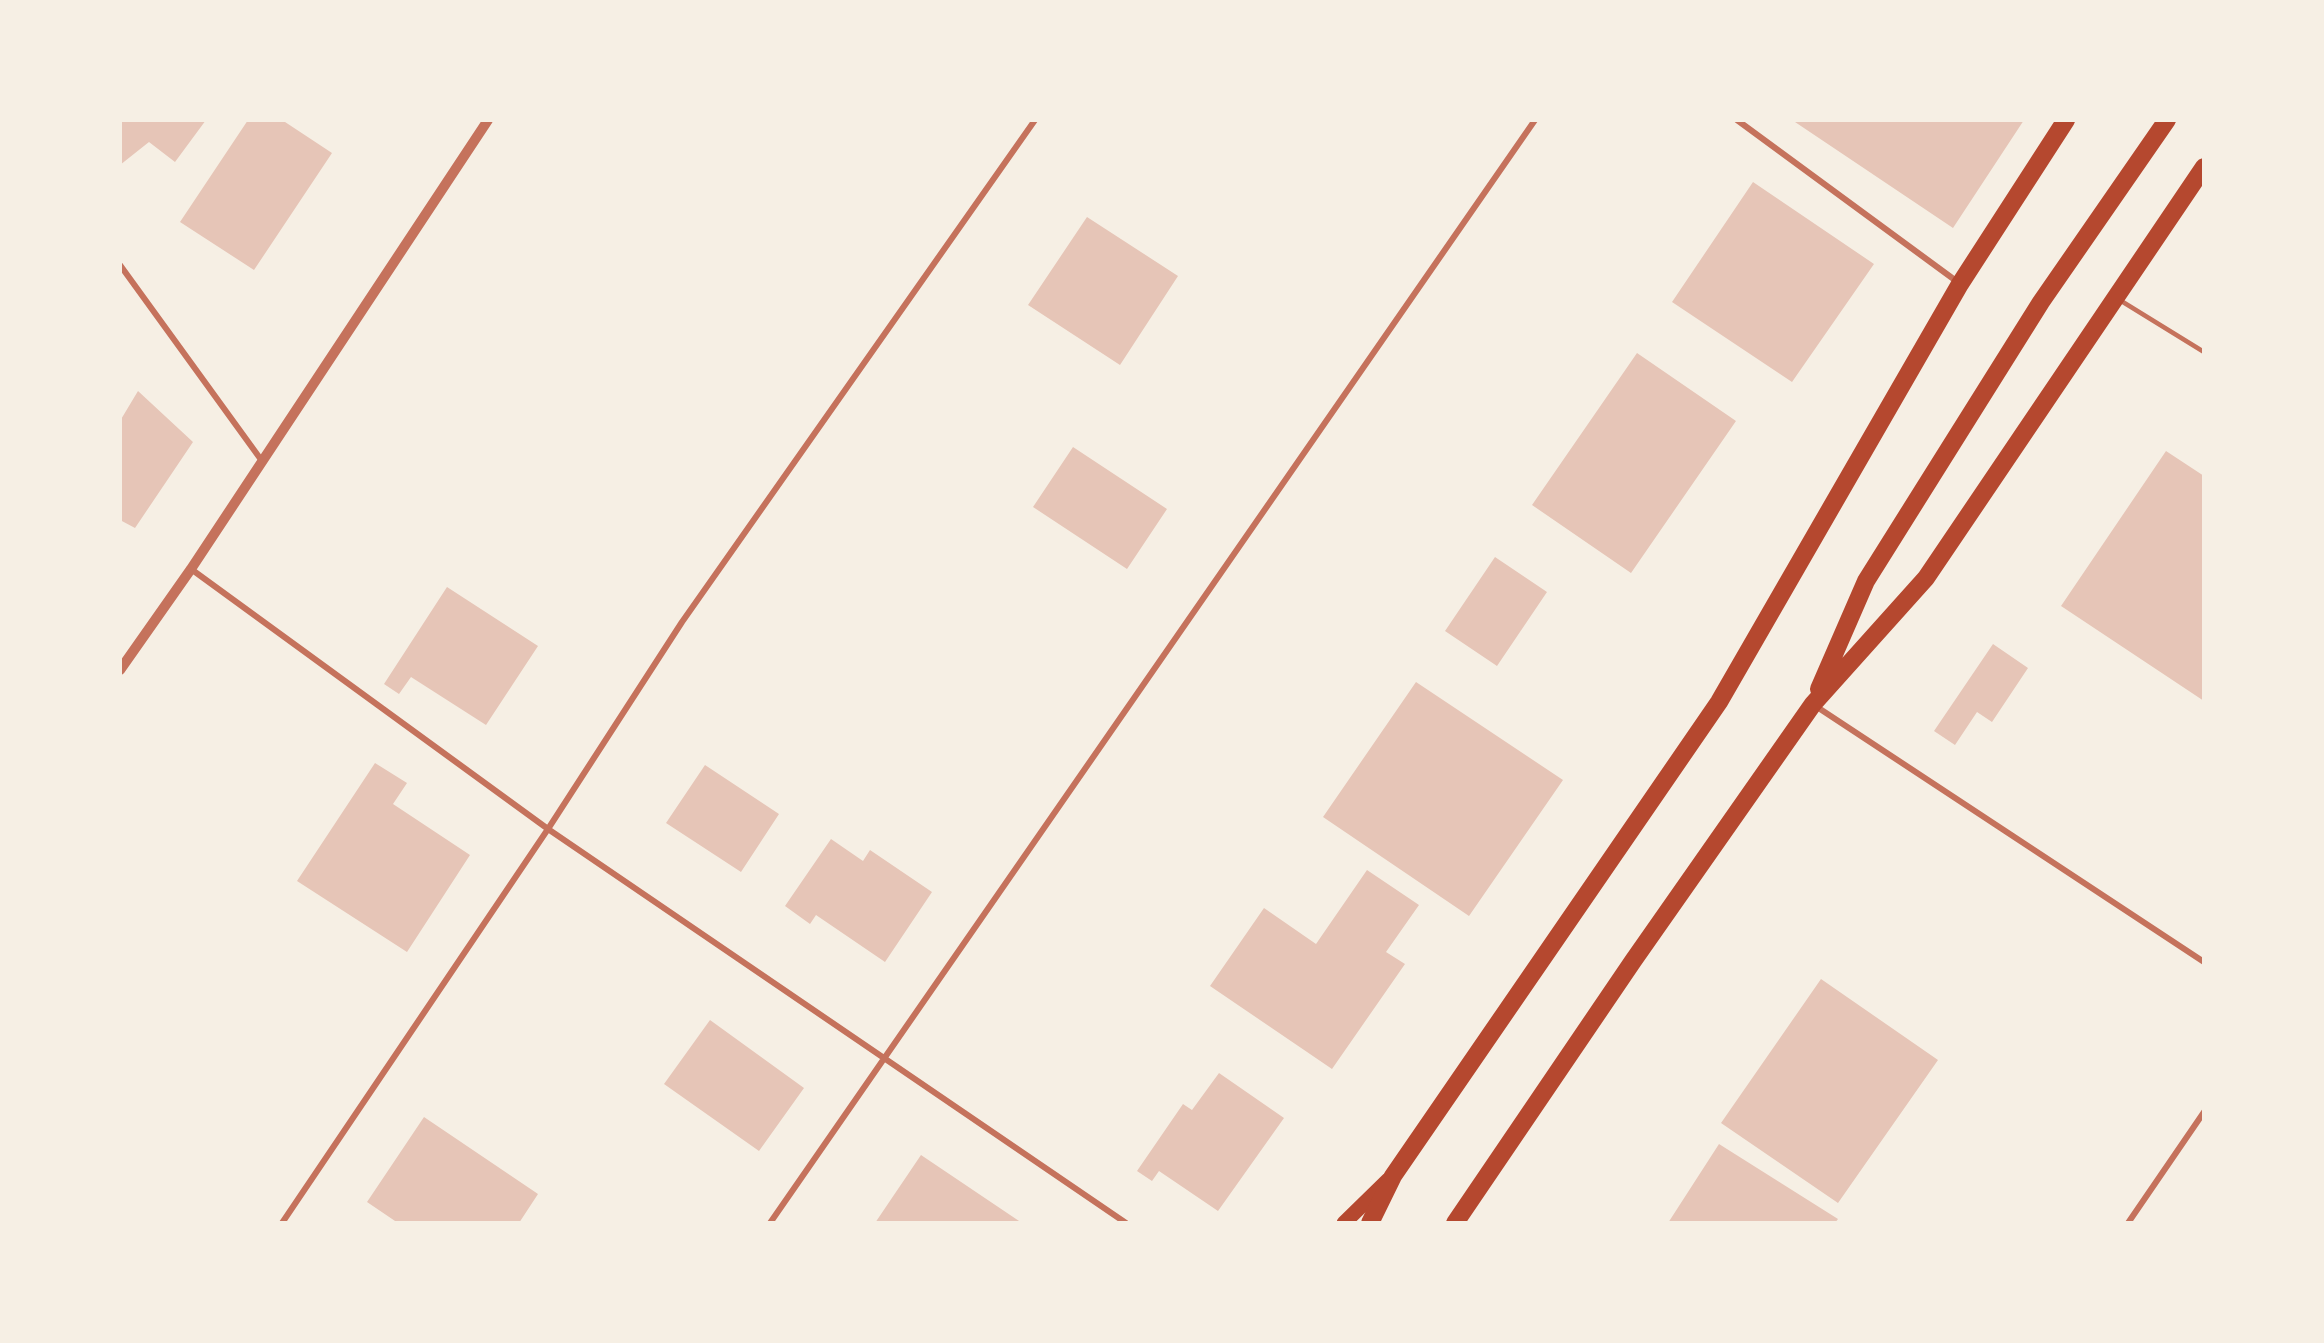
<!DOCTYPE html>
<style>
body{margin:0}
#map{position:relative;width:2324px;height:1343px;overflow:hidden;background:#f6efe4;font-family:"PT Serif",serif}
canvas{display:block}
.frame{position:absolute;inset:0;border:122px solid #f6efe4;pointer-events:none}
</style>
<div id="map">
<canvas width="2324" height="1343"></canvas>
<div class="frame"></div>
</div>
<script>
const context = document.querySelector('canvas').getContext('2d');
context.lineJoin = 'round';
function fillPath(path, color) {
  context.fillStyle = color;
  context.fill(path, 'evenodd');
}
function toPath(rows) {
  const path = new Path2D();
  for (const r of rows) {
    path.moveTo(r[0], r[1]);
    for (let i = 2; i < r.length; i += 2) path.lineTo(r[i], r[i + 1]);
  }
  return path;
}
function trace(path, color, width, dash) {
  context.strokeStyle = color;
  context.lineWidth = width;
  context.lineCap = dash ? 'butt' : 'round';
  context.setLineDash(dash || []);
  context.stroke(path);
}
const building = toPath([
 [120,120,206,120,175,162,149,142,120,165],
 [248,120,282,120,332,153,254,270,180,222],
 [1797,120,2024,120,1953,228,1795,122],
 [1753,182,1874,264,1792,382,1672,302],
 [1087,217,1178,276,1120,365,1028,305],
 [1637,353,1736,421,1631,573,1532,505],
 [138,391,193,442,135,528,120,520,120,421],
 [1073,447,1167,509,1127,569,1033,507],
 [2166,451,2204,476,2204,701,2061,606],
 [1495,557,1547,592,1497,666,1445,631],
 [447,587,538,646,486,725,411,677,399,694,384,684],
 [1993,644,2028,668,1992,722,1977,712,1955,745,1934,731],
 [1416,682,1563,780,1469,916,1323,817],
 [375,763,407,783,393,804,470,855,407,952,297,881],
 [705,765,779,814,741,872,666,823],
 [831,839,863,861,870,850,932,892,885,962,816,915,810,924,785,906],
 [1367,870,1419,905,1386,952,1405,964,1332,1069,1210,986,1264,908,1316,944],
 [1821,979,1938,1060,1838,1203,1721,1123],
 [710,1020,804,1088,759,1151,664,1084],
 [1219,1073,1284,1118,1218,1211,1159,1171,1152,1181,1137,1171,1183,1104,1192,1110],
 [424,1117,538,1194,519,1223,398,1223,367,1202],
 [1719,1144,1838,1219,1835,1223,1668,1223],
 [921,1155,1022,1223,875,1223]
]);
const service = toPath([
 [2118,299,2204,352]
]);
const minor = toPath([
 [1737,120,1959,283],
 [120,265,262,461],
 [191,569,548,829,1126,1223],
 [1814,705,2204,962],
 [282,1223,548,829,682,622,1035,120],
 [770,1223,1535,120],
 [2128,1223,2204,1112]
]);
const tertiary = toPath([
 [120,670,191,569,488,120]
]);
const primary = toPath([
 [1344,1223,1388,1180]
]);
const motorway = toPath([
 [1819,689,1866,581,2041,302,2167,120],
 [1370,1223,1393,1176,1719,702,1960,284,2066,120],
 [1455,1223,1633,961,1813,704,1926,578,2204,167]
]);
fillPath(building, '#e6c5b7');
trace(service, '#c5725c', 4.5);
trace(minor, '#c5725c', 6);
trace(tertiary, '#c5725c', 10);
trace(primary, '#b5482f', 15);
trace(motorway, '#b5482f', 18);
</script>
